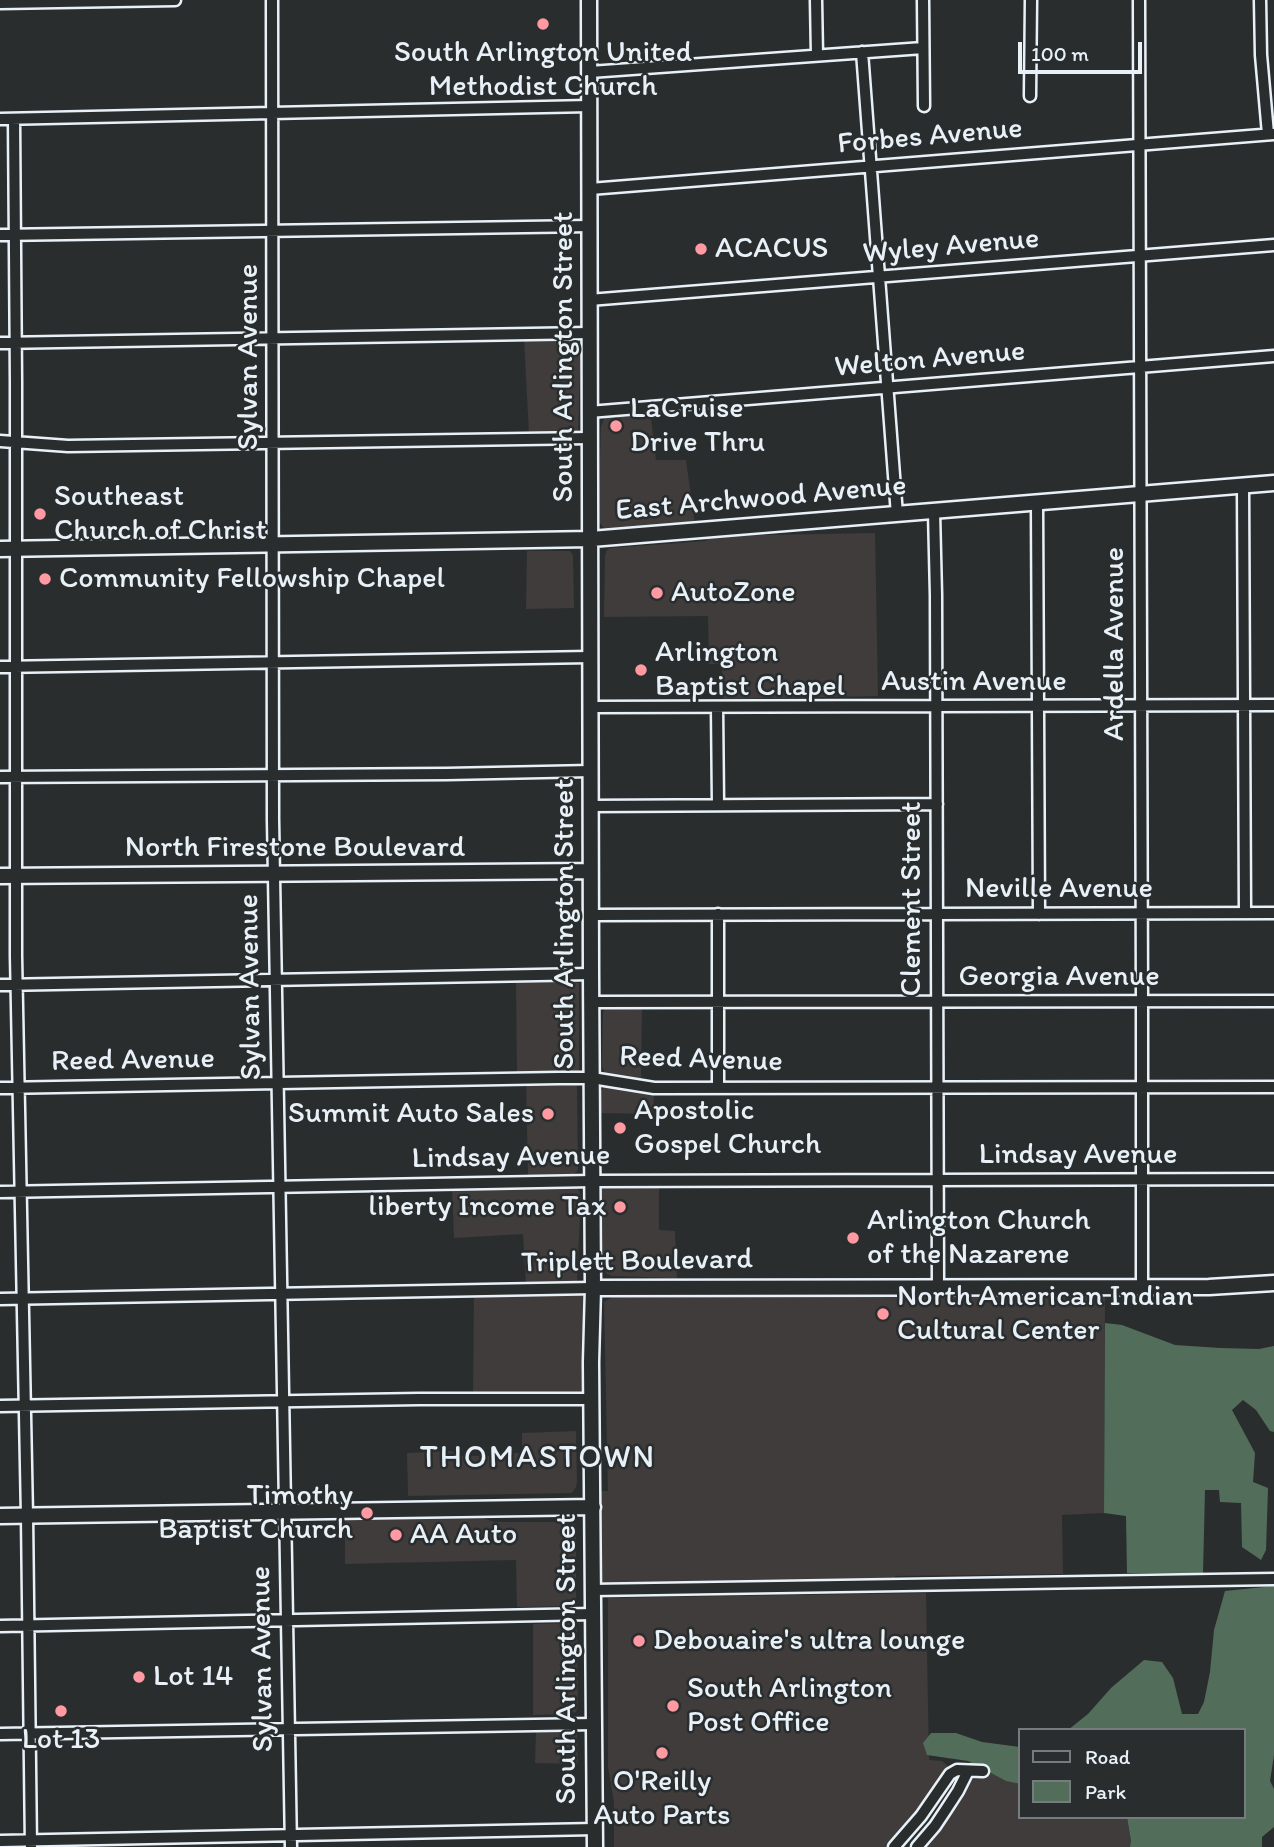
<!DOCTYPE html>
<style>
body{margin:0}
#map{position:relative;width:1274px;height:1847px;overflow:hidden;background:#2a2d2e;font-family:Itim,sans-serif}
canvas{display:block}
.legend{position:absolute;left:1018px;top:1728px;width:228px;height:91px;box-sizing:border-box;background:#2a2d2e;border:2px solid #767b7f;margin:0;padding:9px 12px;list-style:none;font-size:21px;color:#e8f1f8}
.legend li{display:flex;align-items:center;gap:14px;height:35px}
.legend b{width:35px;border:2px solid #767b7f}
.scale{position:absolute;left:1018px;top:42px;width:124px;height:32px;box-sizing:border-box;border:4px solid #e8f1f8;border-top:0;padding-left:9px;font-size:21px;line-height:24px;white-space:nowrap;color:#e8f1f8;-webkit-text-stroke:5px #2a2d2e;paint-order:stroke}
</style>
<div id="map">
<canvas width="1274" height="1847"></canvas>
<ul class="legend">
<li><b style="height:9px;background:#2a2d2e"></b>Road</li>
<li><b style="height:19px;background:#536d5b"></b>Park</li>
</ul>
<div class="scale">100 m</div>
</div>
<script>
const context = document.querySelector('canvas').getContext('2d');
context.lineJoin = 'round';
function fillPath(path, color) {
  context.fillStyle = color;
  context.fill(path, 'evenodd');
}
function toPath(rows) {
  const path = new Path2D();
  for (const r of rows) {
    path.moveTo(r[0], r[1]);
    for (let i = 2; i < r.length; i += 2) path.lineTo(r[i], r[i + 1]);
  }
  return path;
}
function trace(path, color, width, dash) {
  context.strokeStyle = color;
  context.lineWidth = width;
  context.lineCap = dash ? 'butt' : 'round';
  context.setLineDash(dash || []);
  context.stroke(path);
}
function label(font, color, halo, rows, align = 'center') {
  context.font = font + ' Itim,sans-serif';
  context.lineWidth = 5;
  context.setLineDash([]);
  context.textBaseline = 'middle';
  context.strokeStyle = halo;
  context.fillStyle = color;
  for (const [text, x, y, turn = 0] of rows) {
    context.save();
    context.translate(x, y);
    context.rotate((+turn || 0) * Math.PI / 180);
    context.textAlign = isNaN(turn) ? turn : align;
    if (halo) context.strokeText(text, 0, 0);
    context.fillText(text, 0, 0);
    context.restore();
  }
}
const built = toPath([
 [524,337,581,341,578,433,529,435],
 [650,410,656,460,686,460,695,525,609,531,604,528,598,521,601,427,605,416],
 [875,533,878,696,723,699,722,664,709,664,708,616,604,617,605,555,607,550,610,548,706,541,707,536],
 [527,551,570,551,573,555,574,608,526,609],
 [516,980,568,981,579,983,579,1071,569,1074,517,1074],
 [642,1006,641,1083,608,1076,604,1072,602,1065,603,1012,607,1007],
 [526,1081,576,1082,577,1087,578,1170,574,1174,528,1175],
 [605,1086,654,1093,653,1114,598,1113,599,1093],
 [659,1184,659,1230,675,1231,677,1278,612,1276,607,1274,603,1267,599,1196,601,1188,608,1185],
 [452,1186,577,1186,581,1196,577,1282,526,1284,523,1234,454,1238],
 [593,1288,591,1399,473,1399,474,1290],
 [945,1293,1105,1295,1104,1513,1062,1515,1063,1574,895,1576,895,1585,593,1590,593,1491,608,1491,604,1302,614,1296,679,1297],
 [576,1431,577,1482,576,1487,572,1493,408,1496,407,1453,450,1451,460,1453,461,1456,513,1456,514,1453,522,1453,522,1433],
 [479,1517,495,1522,574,1522,576,1527,576,1605,572,1606,517,1607,516,1560,345,1564,345,1520],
 [926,1593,929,1760,942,1761,949,1767,938,1787,898,1839,888,1847,614,1847,614,1803,608,1767,608,1598],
 [572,1623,577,1629,578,1705,576,1712,566,1714,533,1715,533,1624],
 [536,1732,577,1732,578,1764,535,1763],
 [991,1773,1006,1781,1020,1784,1020,1817,1127,1817,1131,1842,1130,1847,924,1847,952,1810,970,1781]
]);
const green = toPath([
 [1105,1323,1122,1325,1175,1345,1220,1348,1259,1349,1274,1346,1274,1432,1270,1431,1256,1410,1243,1400,1232,1410,1255,1453,1253,1482,1268,1488,1266,1550,1261,1560,1242,1547,1241,1503,1220,1502,1219,1490,1205,1490,1203,1573,1127,1573,1126,1516,1104,1513],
 [1274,1586,1274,1755,1270,1781,1274,1789,1274,1827,1262,1837,1262,1847,1130,1847,1131,1841,1127,1817,1244,1817,1244,1730,1068,1730,1088,1714,1111,1688,1144,1660,1162,1662,1173,1678,1182,1714,1198,1714,1204,1702,1210,1672,1214,1630,1225,1591],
 [931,1733,956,1733,982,1742,1020,1747,1020,1784,1006,1781,968,1761,927,1755,923,1743]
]);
const street = toPath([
 [272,0,273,820,291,1847],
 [816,0,817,55],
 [923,0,924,106],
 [1139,0,1142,1001,1142,1287],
 [1260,0,1261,55,1268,134],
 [0,3,175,0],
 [862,52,897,515],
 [590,72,923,48],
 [1030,96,1031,0],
 [0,119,589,106],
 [14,119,16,382,16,956,27,1516,31,1847],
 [590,189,1274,134],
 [0,235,590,226],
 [589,300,1274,245],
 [0,343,589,333],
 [589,412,1274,356],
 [0,441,68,446,589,438],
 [1243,486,1245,913],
 [1037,504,1039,914],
 [934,512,936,595,938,1286],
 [0,667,590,657],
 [591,707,1274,705],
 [717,707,718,805],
 [0,777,447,774,591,771],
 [591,806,937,804],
 [718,914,718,1087],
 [591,915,1274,913],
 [0,985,591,974],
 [591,1002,1274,1001],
 [0,1088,558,1078,592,1078,654,1088,1274,1087],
 [0,1192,592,1181,1274,1179],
 [0,1299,593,1288],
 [0,1406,419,1399,591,1399],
 [593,1590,1274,1579],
 [0,1626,593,1614],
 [0,1734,594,1724],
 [0,1841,595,1829],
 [894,1847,921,1816,950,1774,957,1770,983,1771],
 [917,1847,935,1826,945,1811,958,1791,968,1771]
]);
const secondary = toPath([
 [589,0,591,974,593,1288,591,1362,595,1847],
 [0,549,591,539,1274,483],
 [0,876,590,871],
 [593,1288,1209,1287,1274,1283],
 [0,1516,593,1507]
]);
const markers = [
 [543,24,7,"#ff9aa2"],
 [701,249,7,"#ff9aa2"],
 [616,426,7,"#ff9aa2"],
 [40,514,7,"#ff9aa2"],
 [45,579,7,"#ff9aa2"],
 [657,593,7,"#ff9aa2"],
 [641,670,7,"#ff9aa2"],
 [548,1114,7,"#ff9aa2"],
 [620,1128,7,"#ff9aa2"],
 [620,1207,7,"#ff9aa2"],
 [853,1238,7,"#ff9aa2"],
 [883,1314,7,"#ff9aa2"],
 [367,1513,7,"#ff9aa2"],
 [396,1535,7,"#ff9aa2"],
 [639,1641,7,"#ff9aa2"],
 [139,1677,7,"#ff9aa2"],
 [673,1706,7,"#ff9aa2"],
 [61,1711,7,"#ff9aa2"],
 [662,1753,7,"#ff9aa2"]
];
const poiNames = [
 ["South Arlington United",543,53,"center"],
 ["Methodist Church",543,87,"center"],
 ["ACACUS",715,249],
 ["LaCruise",630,409],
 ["Drive Thru",630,443],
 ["Southeast",54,497],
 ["Church of Christ",54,531],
 ["Community Fellowship Chapel",59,579],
 ["AutoZone",671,593],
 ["Arlington",655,653],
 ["Baptist Chapel",655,687],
 ["Apostolic",634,1111],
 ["Gospel Church",634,1145],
 ["Summit Auto Sales",534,1114,"right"],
 ["liberty Income Tax",606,1207,"right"],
 ["Arlington Church",867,1221],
 ["of the Nazarene",867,1255],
 ["North American Indian",897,1297],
 ["Cultural Center",897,1331],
 ["Timothy",353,1496,"right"],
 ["Baptist Church",353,1530,"right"],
 ["AA Auto",410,1535],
 ["Debouaire's ultra lounge",653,1641],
 ["Lot 14",153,1677],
 ["South Arlington",687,1689],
 ["Post Office",687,1723],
 ["Lot 13",61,1740,"center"],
 ["O'Reilly",662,1782,"center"],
 ["Auto Parts",662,1816,"center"]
];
const streetNames = [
 ["Forbes Avenue",930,137,-5],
 ["Wyley Avenue",951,247,-5],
 ["Sylvan Avenue",249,357,-90],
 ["South Arlington Street",564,357,-90],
 ["Welton Avenue",930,360,-5],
 ["East Archwood Avenue",761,499,-5],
 ["Ardella Avenue",1115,644,-90],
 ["Austin Avenue",974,682],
 ["North Firestone Boulevard",295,848],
 ["Neville Avenue",1059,889],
 ["Clement Street",912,899,-90],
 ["South Arlington Street",565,924,-90],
 ["Georgia Avenue",1059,977],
 ["Sylvan Avenue",251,987,-91],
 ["Reed Avenue",701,1060,2],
 ["Reed Avenue",133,1061,-1],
 ["Lindsay Avenue",1078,1155],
 ["Lindsay Avenue",511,1158,-1],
 ["Triplett Boulevard",637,1262,-1],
 ["Sylvan Avenue",263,1659,-91],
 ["South Arlington Street",567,1659,-90]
];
const neighbourhoodNames = [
 ["THOMASTOWN",538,1459]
];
fillPath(built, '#3f3c3b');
fillPath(green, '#536d5b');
trace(street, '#e8f1f8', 15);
trace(secondary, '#e8f1f8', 19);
trace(street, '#2a2d2e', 10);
trace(secondary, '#2a2d2e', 14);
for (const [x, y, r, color] of markers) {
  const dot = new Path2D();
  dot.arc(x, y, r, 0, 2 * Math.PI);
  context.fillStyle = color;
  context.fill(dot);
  trace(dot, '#2a2d2e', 2.5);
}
label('30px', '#e8f1f8', '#2a2d2e', poiNames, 'left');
label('30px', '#e8f1f8', '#2a2d2e', streetNames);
context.letterSpacing = '2px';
label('32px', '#e8f1f8', '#2a2d2e', neighbourhoodNames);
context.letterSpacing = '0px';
</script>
